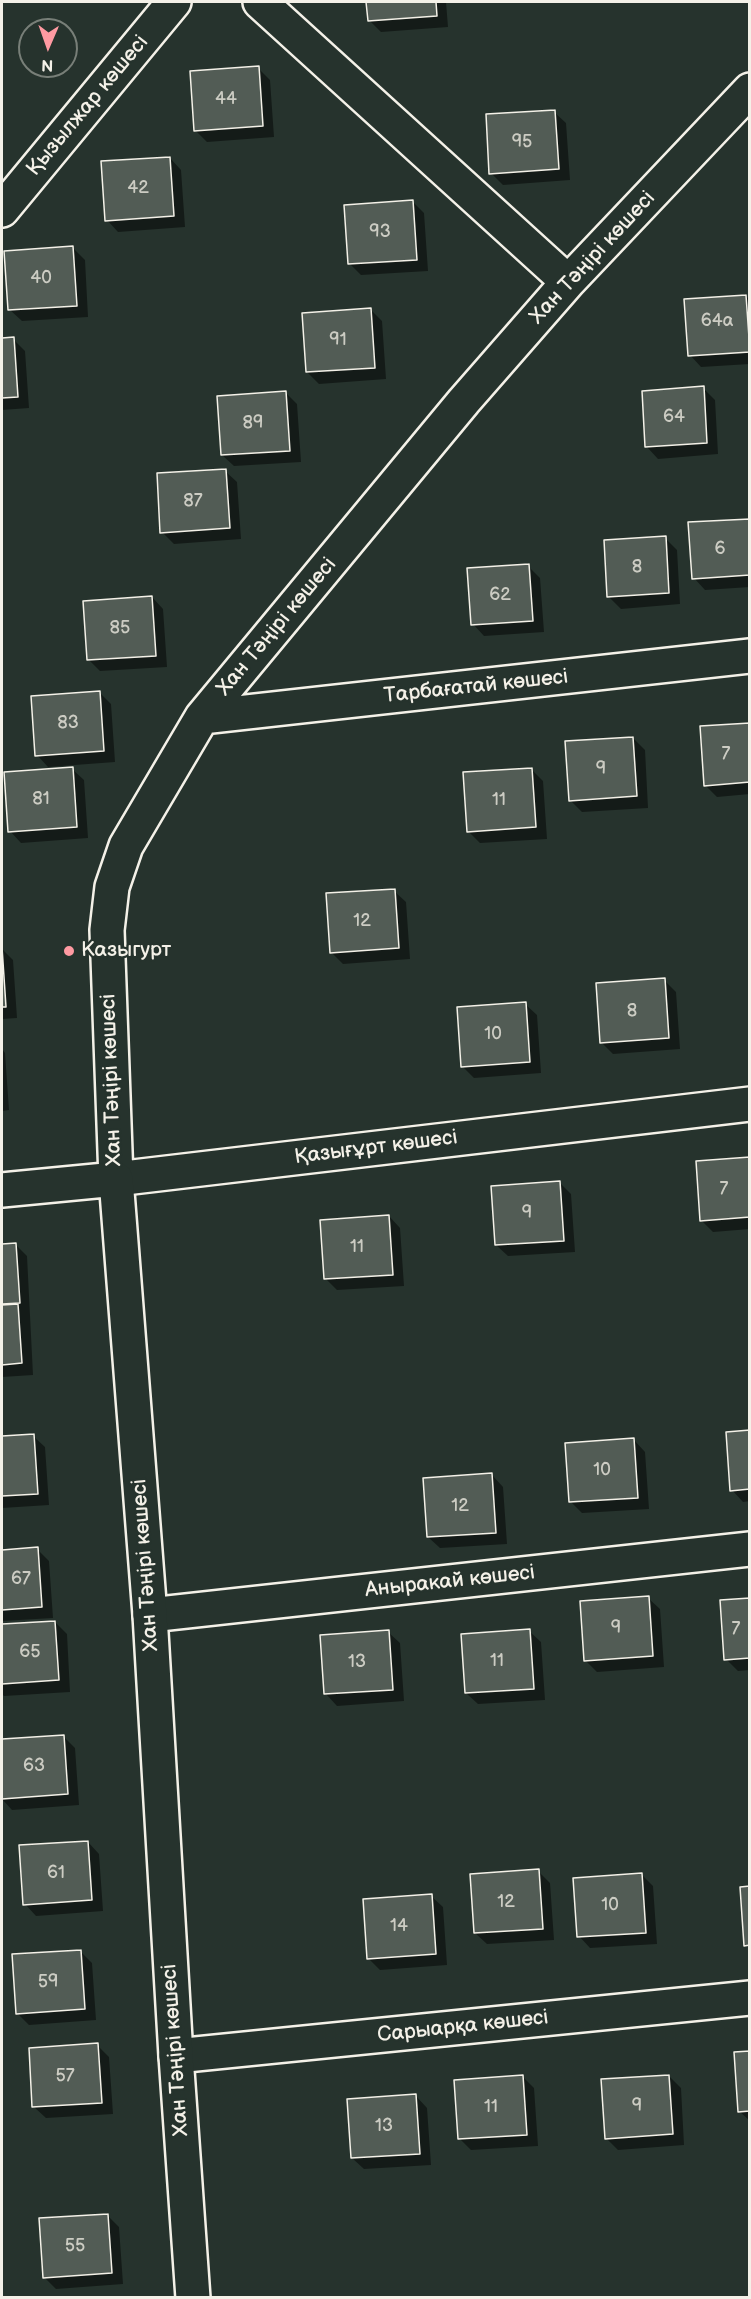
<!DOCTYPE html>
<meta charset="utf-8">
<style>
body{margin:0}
#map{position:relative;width:751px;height:2299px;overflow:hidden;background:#26332d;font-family:"Balsamiq Sans",sans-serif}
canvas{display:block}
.frame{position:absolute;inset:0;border:3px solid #f4f1e8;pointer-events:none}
.north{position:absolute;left:18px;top:18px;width:60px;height:60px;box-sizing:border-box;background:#26332d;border:2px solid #787f78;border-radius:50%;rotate:182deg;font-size:16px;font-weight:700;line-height:24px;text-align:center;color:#f4f1e8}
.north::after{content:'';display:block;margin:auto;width:21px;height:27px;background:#ff9aa2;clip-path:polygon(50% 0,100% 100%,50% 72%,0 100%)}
</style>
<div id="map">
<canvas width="751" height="2299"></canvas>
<div class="frame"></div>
<div class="north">N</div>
</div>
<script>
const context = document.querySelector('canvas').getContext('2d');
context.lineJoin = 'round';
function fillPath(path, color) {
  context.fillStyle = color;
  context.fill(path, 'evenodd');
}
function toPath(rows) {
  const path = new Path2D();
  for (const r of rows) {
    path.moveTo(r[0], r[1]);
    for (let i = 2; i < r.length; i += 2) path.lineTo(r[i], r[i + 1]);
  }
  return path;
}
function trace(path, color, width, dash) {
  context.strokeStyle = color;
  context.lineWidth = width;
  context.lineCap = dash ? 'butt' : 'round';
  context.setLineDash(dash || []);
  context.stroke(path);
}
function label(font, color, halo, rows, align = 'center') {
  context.font = font + ' "Balsamiq Sans",sans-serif';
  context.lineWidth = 4.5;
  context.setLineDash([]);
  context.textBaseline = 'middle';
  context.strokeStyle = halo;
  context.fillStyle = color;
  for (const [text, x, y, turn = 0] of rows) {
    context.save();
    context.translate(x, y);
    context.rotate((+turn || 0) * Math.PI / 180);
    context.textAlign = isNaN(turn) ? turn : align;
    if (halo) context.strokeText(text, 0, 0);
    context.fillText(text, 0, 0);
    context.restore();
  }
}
const shadow = toPath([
 [368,2,446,2,448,27,381,32,369,20],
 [258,68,270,80,274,137,207,142,195,130],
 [554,112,566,123,570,180,503,185,491,173],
 [170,158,181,170,185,227,118,232,107,220],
 [412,201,424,213,428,271,361,275,349,263],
 [73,248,85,260,88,317,22,321,10,310],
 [746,296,750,300,750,364,701,367,690,355],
 [371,310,382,321,386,379,319,384,307,372],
 [13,339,25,351,29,408,2,410,2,340],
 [703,388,715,400,718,454,658,459,647,447],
 [285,392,297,404,301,462,234,466,222,455],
 [225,471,237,482,241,539,174,544,162,532],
 [750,520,750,587,705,590,694,578],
 [665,538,677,550,680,604,621,609,609,597],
 [528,566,540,578,544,632,484,636,473,624],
 [152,597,163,609,167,667,100,671,89,660],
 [100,693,111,704,115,762,48,767,37,755],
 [750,724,750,794,717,797,705,785],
 [633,738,645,750,648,808,582,812,570,800],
 [72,769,84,780,88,838,21,843,10,831],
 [531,769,543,781,547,839,480,843,468,831],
 [394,891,406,902,410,959,343,964,331,952],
 [2,949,13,960,17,1018,2,1019],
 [664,980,676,992,680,1049,613,1054,601,1042],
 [525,1004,537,1015,541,1073,474,1078,462,1066],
 [2,1049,5,1053,9,1110,2,1111],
 [750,1159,750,1229,713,1232,701,1220],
 [559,1182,571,1194,575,1252,508,1256,496,1245],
 [389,1216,400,1228,404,1286,337,1290,326,1279],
 [15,1244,27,1256,33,1375,2,1377,2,1245],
 [750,1431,750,1501,743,1502,732,1490],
 [33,1436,45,1447,49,1505,2,1508,2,1438],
 [634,1440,645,1452,649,1509,582,1513,571,1502],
 [492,1475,503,1487,507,1544,440,1548,428,1537],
 [37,1549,49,1561,53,1618,2,1621,2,1551],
 [648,1598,660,1609,664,1667,597,1672,585,1660],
 [750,1599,750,1670,738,1671,726,1659],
 [55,1622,67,1634,70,1692,4,1696,2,1694,2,1626],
 [529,1631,541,1642,545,1700,478,1704,466,1693],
 [388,1632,400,1643,404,1701,337,1706,326,1694],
 [63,1736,75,1748,79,1805,12,1810,2,1799,2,1740],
 [88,1842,99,1854,103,1911,36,1916,25,1904],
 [538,1871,550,1883,554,1940,487,1944,475,1933],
 [642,1875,653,1886,657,1944,590,1948,579,1936],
 [431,1896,443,1907,447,1965,380,1970,368,1958],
 [80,1951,92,1963,96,2020,29,2025,17,2013],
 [97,2045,109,2057,113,2114,46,2118,34,2107],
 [750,2053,750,2121,739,2111],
 [669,2076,681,2088,684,2145,618,2150,606,2138],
 [523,2077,534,2088,538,2146,471,2150,459,2138],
 [416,2096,427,2108,431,2165,364,2169,352,2158],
 [107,2215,119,2227,123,2284,56,2289,44,2277]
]);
const building = toPath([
 [366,2,436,2,437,16,368,21,366,2],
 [259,66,263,126,194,131,190,71,259,66],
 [555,110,559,169,489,174,486,114,555,110],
 [170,157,174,216,105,221,101,161,170,157],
 [413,200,417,260,348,264,344,205,413,200],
 [73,246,77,306,8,310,4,251,73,246],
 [746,295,750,352,688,356,684,299,746,295],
 [371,308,375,368,306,372,302,313,371,308],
 [14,337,18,397,2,398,2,338,14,337],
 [704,386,707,443,645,447,642,391,704,386],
 [286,391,290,451,221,455,217,396,286,391],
 [226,469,230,528,160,533,157,473,226,469],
 [750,519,750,575,692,579,688,522,750,519],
 [666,536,669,593,607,597,604,540,666,536],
 [529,564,533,621,471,625,467,568,529,564],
 [152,596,156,656,87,660,83,601,152,596],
 [100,691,104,751,35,756,31,696,100,691],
 [750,723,750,782,704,786,700,726,750,723],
 [633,737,637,796,569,801,565,741,633,737],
 [73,767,77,827,8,832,4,772,73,767],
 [532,768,536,827,467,832,463,772,532,768],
 [395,889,399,948,330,953,326,893,395,889],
 [2,947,6,1007,2,1007,2,947],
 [665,978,669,1038,600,1043,596,983,665,978],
 [526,1002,530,1062,461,1067,457,1007,526,1002],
 [750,1157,750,1217,700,1221,696,1161,750,1157],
 [560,1181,564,1241,495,1245,491,1186,560,1181],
 [389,1215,393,1275,324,1279,320,1220,389,1215],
 [16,1243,20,1303,2,1304,2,1244,16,1243],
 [18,1304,22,1363,2,1365,2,1305,18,1304],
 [750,1430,750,1489,730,1491,726,1432,750,1430],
 [34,1434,38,1494,2,1496,2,1436,34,1434],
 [634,1438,638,1498,569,1502,565,1443,634,1438],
 [492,1473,496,1533,427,1537,423,1478,492,1473],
 [38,1547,42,1607,2,1610,2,1550,38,1547],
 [649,1596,653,1656,584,1661,580,1601,649,1596],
 [750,1598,750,1658,724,1660,720,1600,750,1598],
 [55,1621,59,1680,2,1684,2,1624,55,1621],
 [530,1629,534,1689,465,1693,461,1634,530,1629],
 [389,1630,393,1690,324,1694,320,1635,389,1630],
 [64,1735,68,1794,2,1799,2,1739,64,1735],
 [88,1841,92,1900,23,1905,19,1845,88,1841],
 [539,1869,543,1929,474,1933,470,1874,539,1869],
 [642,1873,646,1933,577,1937,573,1878,642,1873],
 [750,1886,750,1945,744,1946,740,1887,750,1886],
 [432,1894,436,1954,367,1959,363,1899,432,1894],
 [81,1950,85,2009,16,2014,12,1954,81,1950],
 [98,2043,102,2103,32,2107,29,2048,98,2043],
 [750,2051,750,2111,738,2112,734,2052,750,2051],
 [523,2075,527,2135,458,2139,454,2080,523,2075],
 [669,2075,673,2134,605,2139,601,2079,669,2075],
 [416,2094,420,2154,351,2158,347,2099,416,2094],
 [108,2214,112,2273,43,2278,39,2218,108,2214]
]);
const street = toPath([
 [260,2,568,282],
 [750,90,568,282,464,401,202,717,126,846,112,887,107,930,116,1179,750,1104],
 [2,210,174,2],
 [202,717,750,656],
 [150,1615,750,1549],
 [176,2056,750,1998]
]);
const secondary = toPath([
 [2,1190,116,1179,150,1615,176,2056,193,2298]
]);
const markers = [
 [69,951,6,"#ff9aa2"]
];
const numberNames = [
 ["44",226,99],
 ["95",522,142],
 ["42",138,188],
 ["93",380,232],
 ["40",41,278],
 ["64а",717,321],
 ["91",338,340],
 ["64",674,417],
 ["89",253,423],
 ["87",193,501],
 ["6",720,549],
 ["8",637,567],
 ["62",500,595],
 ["85",120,628],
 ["83",68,723],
 ["7",726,754],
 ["9",601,769],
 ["81",41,799],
 ["11",499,800],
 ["12",362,921],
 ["8",632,1011],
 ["10",493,1034],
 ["7",724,1189],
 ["9",527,1213],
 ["11",357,1247],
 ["10",602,1470],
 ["12",460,1506],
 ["67",21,1579],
 ["9",616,1628],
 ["7",736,1629],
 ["65",30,1652],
 ["11",497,1661],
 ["13",357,1662],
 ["63",34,1766],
 ["61",56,1873],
 ["12",506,1902],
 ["10",610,1905],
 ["14",399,1926],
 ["59",48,1982],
 ["57",65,2076],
 ["9",637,2106],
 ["11",491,2107],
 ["13",384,2126],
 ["55",75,2246]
];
const streetNames = [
 ["Қызылжар көшесі",88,106,-50],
 ["Хан Тәңірі көшесі",593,258,-47],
 ["Хан Тәңірі көшесі",277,627,-50],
 ["Тарбағатай көшесі",476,687,-6],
 ["Хан Тәңірі көшесі",112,1080,-92],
 ["Қазығұрт көшесі",376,1148,-7],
 ["Хан Тәңірі көшесі",146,1565,-94],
 ["Аныракай көшесі",450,1582,-6],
 ["Сарыарқа көшесі",463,2027,-6],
 ["Хан Тәңірі көшесі",176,2050,-94]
];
const poiNames = [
 ["Казыгурт",81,951]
];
fillPath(shadow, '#0007');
fillPath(building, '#525c55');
trace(building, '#f4f1e8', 1.5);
trace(street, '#f4f1e8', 38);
trace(secondary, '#f4f1e8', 38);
trace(street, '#26332d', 33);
trace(secondary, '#26332d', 33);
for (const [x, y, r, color] of markers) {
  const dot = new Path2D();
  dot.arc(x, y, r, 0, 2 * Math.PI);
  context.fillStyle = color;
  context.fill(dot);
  trace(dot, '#26332d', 2);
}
label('18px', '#ccccc3', null, numberNames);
label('21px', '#f4f1e8', '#26332d', streetNames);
label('21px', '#f4f1e8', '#26332d', poiNames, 'left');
</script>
